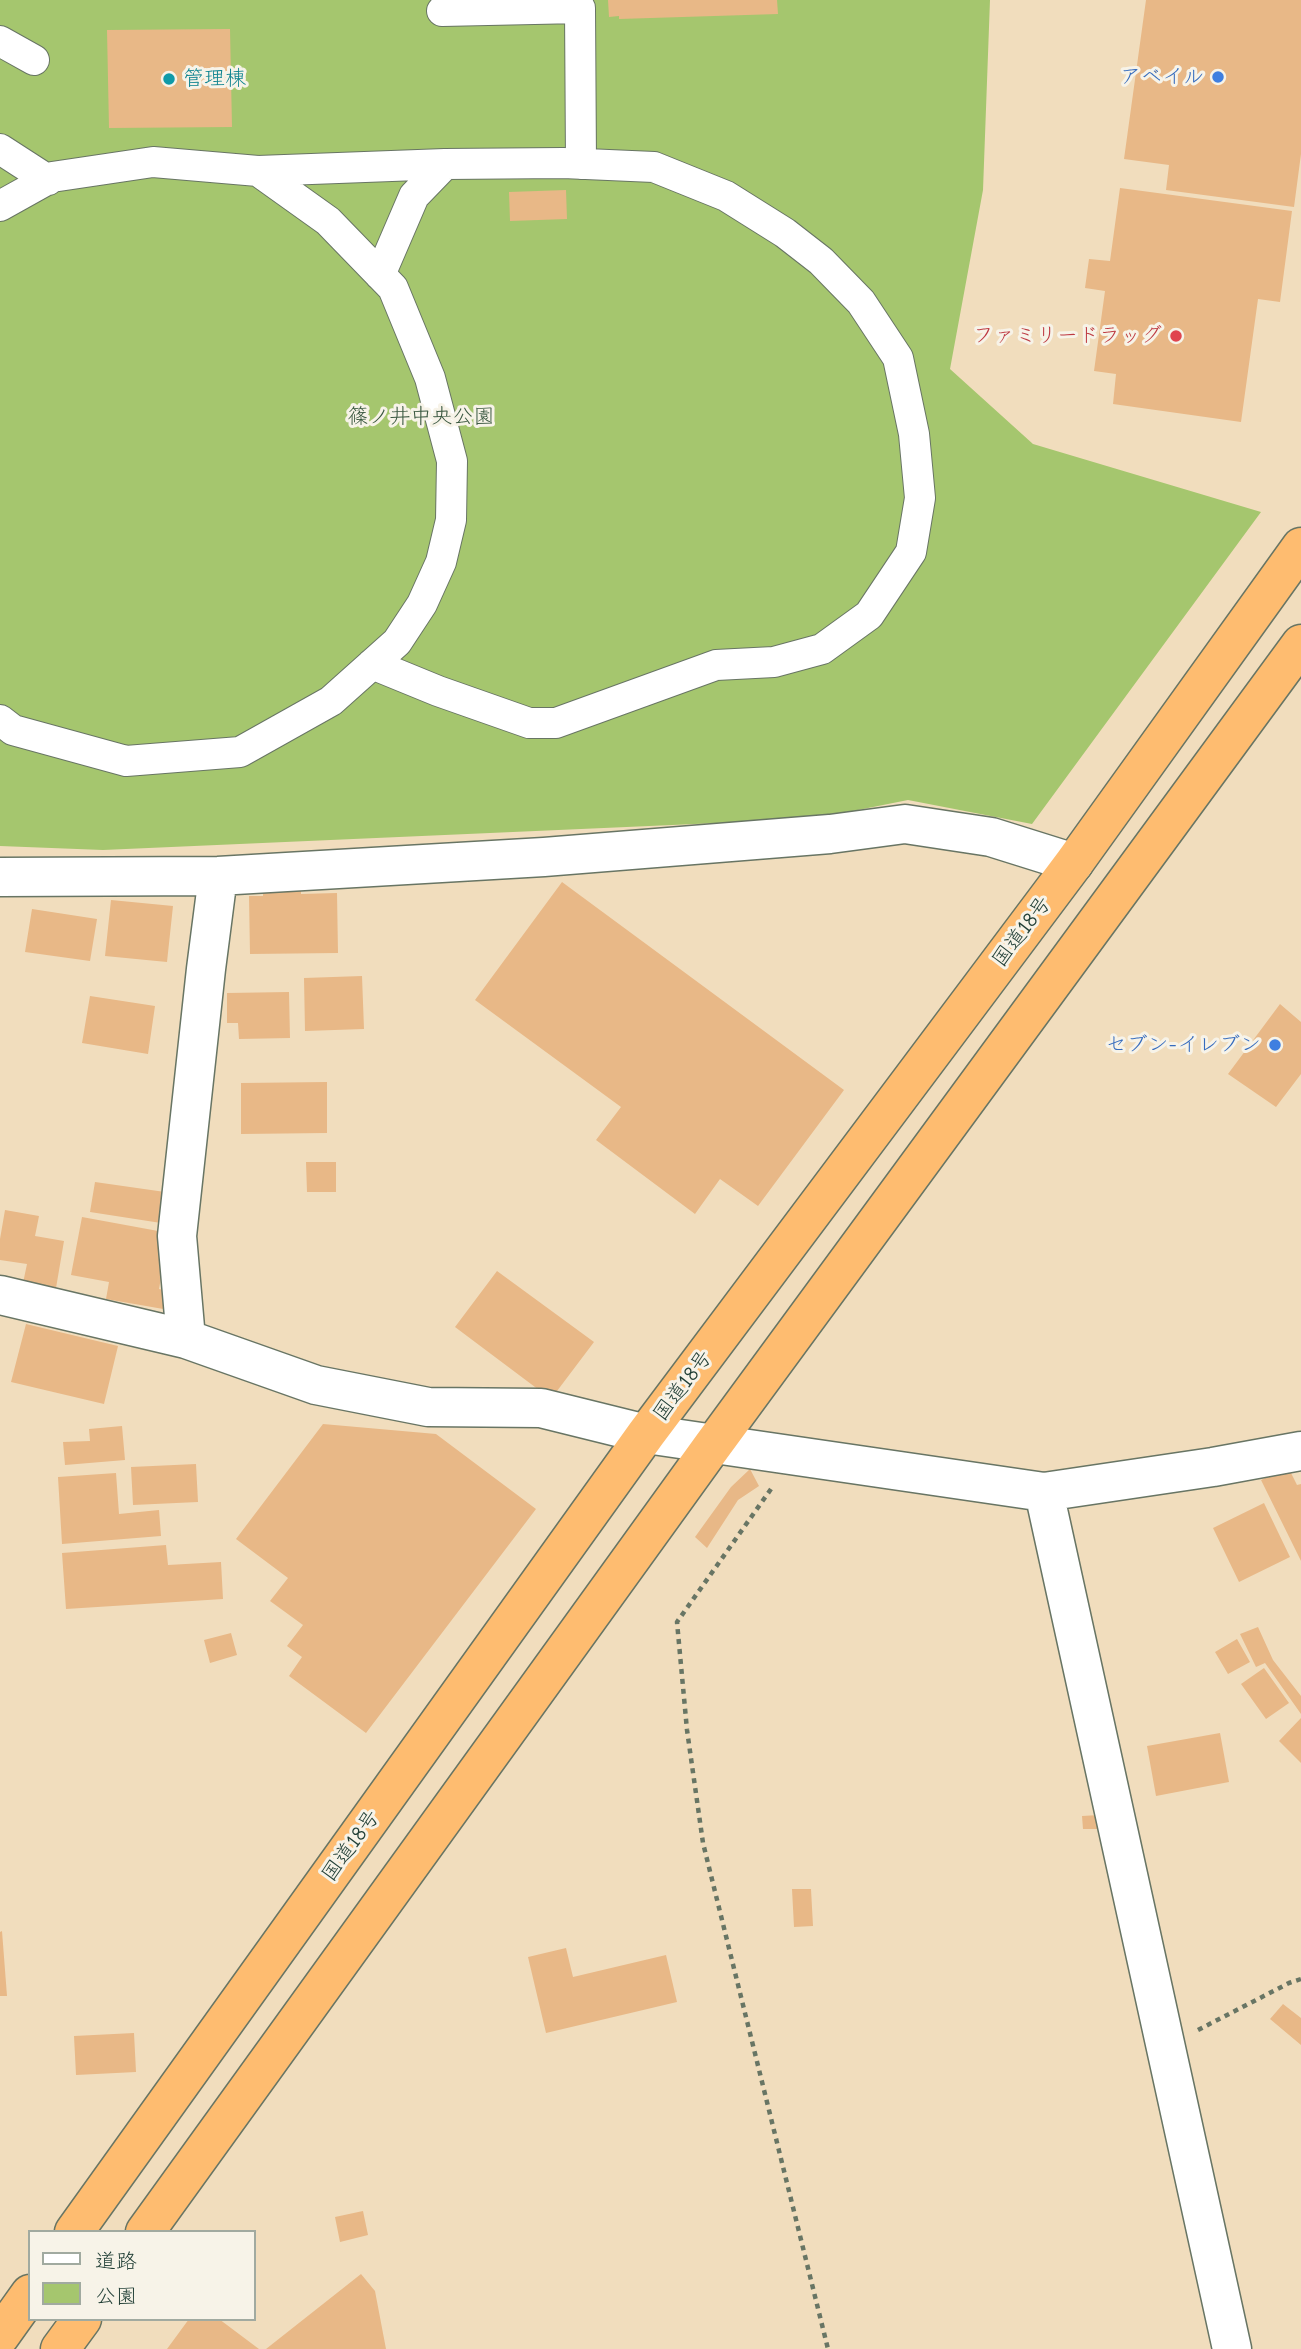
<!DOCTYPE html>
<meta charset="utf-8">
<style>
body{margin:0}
#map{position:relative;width:1301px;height:2349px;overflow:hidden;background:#f1ddbd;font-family:"Comic Neue","Klee One",sans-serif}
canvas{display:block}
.legend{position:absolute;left:28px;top:2230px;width:228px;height:91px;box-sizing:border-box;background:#f7f3e8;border:2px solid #a1aaa0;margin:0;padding:9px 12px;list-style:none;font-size:21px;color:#1f3d34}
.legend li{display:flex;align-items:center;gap:14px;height:35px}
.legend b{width:35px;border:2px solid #a1aaa0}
</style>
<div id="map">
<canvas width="1301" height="2349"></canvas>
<ul class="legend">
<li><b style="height:9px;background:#fff"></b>道路</li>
<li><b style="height:19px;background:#a5c66e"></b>公園</li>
</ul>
</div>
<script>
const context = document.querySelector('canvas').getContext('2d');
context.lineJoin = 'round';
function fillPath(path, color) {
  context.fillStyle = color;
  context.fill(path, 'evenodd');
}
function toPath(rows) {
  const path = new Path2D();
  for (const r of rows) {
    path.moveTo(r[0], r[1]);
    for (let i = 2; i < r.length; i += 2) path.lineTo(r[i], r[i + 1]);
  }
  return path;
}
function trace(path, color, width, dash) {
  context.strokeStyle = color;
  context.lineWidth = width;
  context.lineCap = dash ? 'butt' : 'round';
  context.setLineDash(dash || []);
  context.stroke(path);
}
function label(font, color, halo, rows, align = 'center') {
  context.font = font + ' "Comic Neue","Klee One",sans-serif';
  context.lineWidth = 6;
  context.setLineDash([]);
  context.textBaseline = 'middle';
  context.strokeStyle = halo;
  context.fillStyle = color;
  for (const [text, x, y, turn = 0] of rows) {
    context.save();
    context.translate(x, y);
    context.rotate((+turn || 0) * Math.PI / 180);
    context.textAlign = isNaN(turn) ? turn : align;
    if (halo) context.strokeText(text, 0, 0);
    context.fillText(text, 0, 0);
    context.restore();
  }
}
const green = toPath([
 [0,0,990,0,983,190,950,369,1033,444,1261,512,1032,824,908,800,853,811,786,820,103,850,0,846]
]);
const building = toPath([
 [608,0,777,0,778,14,619,19,619,16,609,17],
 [1146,0,1301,0,1301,154,1294,207,1166,190,1169,165,1124,159],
 [230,29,232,127,109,128,107,30],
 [1120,188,1292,211,1280,302,1258,299,1241,422,1113,404,1116,374,1094,371,1105,291,1085,288,1089,259,1110,261],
 [566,190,567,219,510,221,509,192],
 [562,882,844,1090,758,1206,720,1179,695,1214,596,1140,621,1107,475,1000],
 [263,888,301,888,301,894,337,893,338,953,250,954,249,896,263,896],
 [111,900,173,906,167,962,105,956],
 [32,909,97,919,90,961,25,952],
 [362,976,364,1029,305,1031,304,978],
 [289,992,290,1038,239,1039,238,1023,227,1023,227,993],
 [90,996,155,1006,148,1054,82,1043],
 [1280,1004,1301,1022,1301,1074,1276,1107,1228,1074],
 [327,1082,327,1133,241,1134,241,1083],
 [306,1162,336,1162,336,1192,307,1192],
 [95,1182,165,1192,161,1223,90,1212],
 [5,1210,39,1216,35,1236,64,1241,56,1288,23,1283,27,1264,0,1260,0,1239],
 [82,1217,169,1233,159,1289,172,1292,169,1310,106,1299,109,1282,71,1275],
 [497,1271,594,1342,551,1399,455,1327],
 [26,1324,118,1346,104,1404,11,1382],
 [323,1424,436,1434,536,1509,366,1733,289,1676,302,1657,287,1646,303,1625,270,1601,288,1578,236,1539],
 [122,1426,125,1460,65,1465,63,1442,90,1441,89,1429],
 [196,1464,198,1502,133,1505,131,1467],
 [1288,1467,1297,1485,1301,1484,1301,1561,1261,1480],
 [750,1469,759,1486,738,1500,707,1548,695,1537,731,1487],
 [116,1473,119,1514,159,1510,161,1536,62,1544,58,1477],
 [1264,1503,1290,1557,1239,1582,1213,1528],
 [166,1545,168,1565,221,1562,223,1599,66,1609,62,1553],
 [1258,1627,1273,1660,1301,1696,1301,1714,1265,1663,1256,1667,1240,1634],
 [231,1633,237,1655,210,1663,204,1640],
 [1237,1639,1250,1662,1228,1674,1215,1652],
 [1264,1668,1289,1703,1266,1719,1241,1684],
 [1301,1718,1301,1763,1279,1741],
 [1220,1733,1229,1782,1156,1796,1147,1746],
 [1099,1815,1100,1829,1083,1829,1082,1816],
 [792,1889,811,1889,813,1926,794,1927],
 [2,1931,7,1996,0,1996,0,1932],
 [566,1948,573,1977,666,1955,677,2002,546,2033,528,1957],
 [1283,2004,1301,2018,1301,2045,1270,2019],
 [134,2033,136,2072,76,2075,74,2036],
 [363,2211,368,2235,340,2242,335,2217],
 [361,2274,375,2291,386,2349,266,2349],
 [189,2319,219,2319,259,2349,167,2349]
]);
const path = toPath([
 [771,1489,677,1622,687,1730,703,1843,828,2349],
 [1198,2030,1289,1983,1301,1979]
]);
const pedestrian = toPath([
 [442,11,580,8,581,164],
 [0,41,34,60],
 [0,149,48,180],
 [258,171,445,164],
 [0,206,52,177,153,162,258,171,328,221,393,288,430,378,452,461,451,520,441,562,422,604,397,642,331,701,240,752,126,761,13,730,0,720],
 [372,664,438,691,529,723,556,723,716,665,774,662,822,649,869,615,911,552,920,498,914,434,898,358,861,302,821,261,785,233,726,196,654,167,563,163,445,164,414,196,380,275]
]);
const minor = toPath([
 [0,877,218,876,544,857,830,834,905,824,991,837,1074,863],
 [0,1295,186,1339,316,1385,428,1407,541,1408,646,1434,1044,1492,1213,1467,1301,1451],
 [186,1339,177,1236,206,969,218,876],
 [1044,1492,1232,2349]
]);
const trunk = toPath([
 [74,2232,646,1434,1074,863,1301,547],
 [145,2232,713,1445,1301,644],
 [0,2336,30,2294],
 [60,2349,82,2319]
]);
const markers = [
 [1218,77,7,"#3f7fe0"],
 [169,79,7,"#0f9aa8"],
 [1176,336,7,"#e0444e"],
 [1275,1045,7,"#3f7fe0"]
];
const shopNames = [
 ["アベイル",1204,77],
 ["セブン-イレブン",1261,1045]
];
const cultureNames = [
 ["管理棟",183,79]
];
const healthNames = [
 ["ファミリードラッグ",1162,336]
];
const parkNames = [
 ["篠ノ井中央公園",421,417]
];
const streetNames = [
 ["国道18号",1022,932,-53],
 ["国道18号",683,1386,-53],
 ["国道18号",351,1846,-54]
];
fillPath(green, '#a5c66e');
fillPath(building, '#e8b887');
trace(pedestrian, '#687564', 32);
trace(minor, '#687564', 41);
trace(trunk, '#687564', 41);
trace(path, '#687564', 4.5, [5, 5]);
trace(pedestrian, '#fff', 30);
trace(minor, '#fff', 38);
trace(trunk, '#febc70', 38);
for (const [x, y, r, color] of markers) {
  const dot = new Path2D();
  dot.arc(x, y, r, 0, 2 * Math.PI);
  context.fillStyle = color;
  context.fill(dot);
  trace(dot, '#f7f3e8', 2.5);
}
label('21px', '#366cbe', '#f7f3e8', shopNames, 'right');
label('21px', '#0d838f', '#f7f3e8', cultureNames, 'left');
label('21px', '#be3a42', '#f7f3e8', healthNames, 'right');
label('21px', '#3a5840', '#f7f3e8', parkNames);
label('21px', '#1f3d34', '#f7f3e8', streetNames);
</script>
